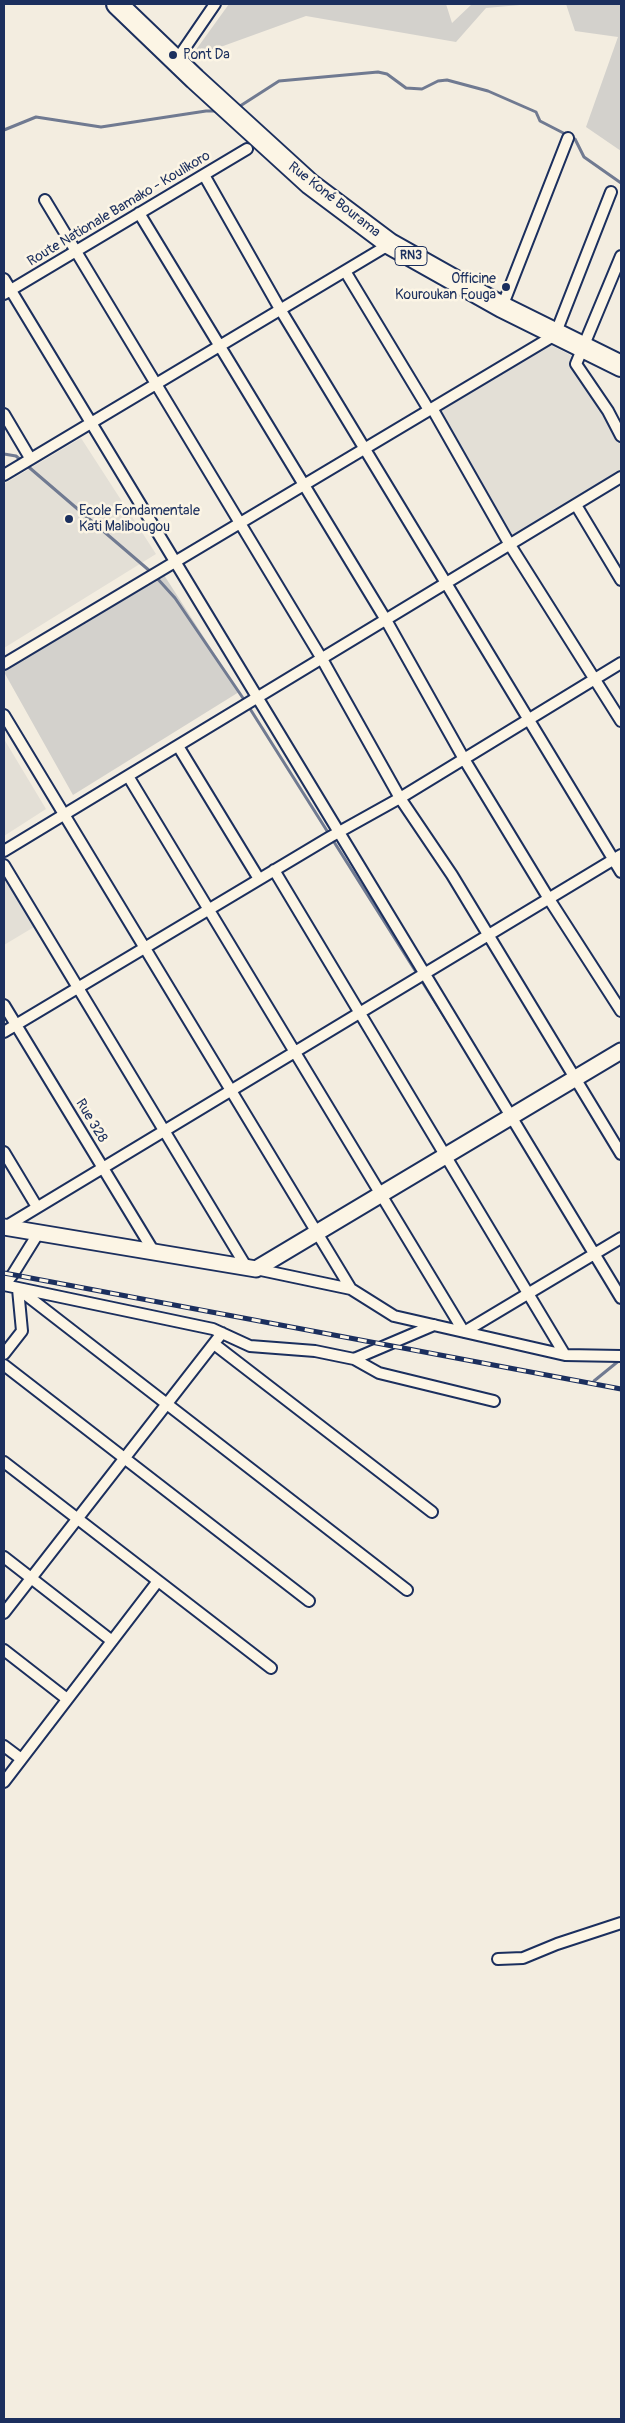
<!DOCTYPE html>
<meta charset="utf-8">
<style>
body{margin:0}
#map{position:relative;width:625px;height:2423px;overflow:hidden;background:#f3ede0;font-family:Pangolin,sans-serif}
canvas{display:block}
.frame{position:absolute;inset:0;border:5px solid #1b2f5e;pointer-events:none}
</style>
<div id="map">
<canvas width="625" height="2423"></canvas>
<div class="frame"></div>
</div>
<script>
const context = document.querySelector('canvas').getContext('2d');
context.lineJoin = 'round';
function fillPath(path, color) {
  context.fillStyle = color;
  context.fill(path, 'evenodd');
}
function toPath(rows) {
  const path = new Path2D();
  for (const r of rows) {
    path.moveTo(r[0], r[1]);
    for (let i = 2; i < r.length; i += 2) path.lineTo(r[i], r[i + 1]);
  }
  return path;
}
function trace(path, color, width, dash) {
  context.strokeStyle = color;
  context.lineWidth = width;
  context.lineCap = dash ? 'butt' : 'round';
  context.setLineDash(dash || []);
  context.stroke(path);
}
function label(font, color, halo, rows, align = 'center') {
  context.font = font + ' Pangolin,sans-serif';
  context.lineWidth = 5;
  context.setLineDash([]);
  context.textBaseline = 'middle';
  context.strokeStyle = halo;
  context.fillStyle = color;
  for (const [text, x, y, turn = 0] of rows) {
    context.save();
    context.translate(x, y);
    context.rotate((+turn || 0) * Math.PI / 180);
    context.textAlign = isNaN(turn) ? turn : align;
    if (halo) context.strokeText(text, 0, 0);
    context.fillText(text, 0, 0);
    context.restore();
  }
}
const built = toPath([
 [547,343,580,360,599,396,621,430,621,473,509,540,431,404],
 [81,438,156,554,4,648,4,484],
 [4,739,46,809,4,836],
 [4,877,34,927,4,945]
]);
const green = toPath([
 [229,4,446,4,452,23,472,4,531,4,486,8,456,42,306,16,190,58],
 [566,4,621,4,621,151,586,127,618,37,575,31],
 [164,575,239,692,73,795,4,672,4,668]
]);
const stream = toPath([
 [237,108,279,81,378,72,387,74,406,88,422,89,438,81,447,80,488,91,536,112,540,121,575,139,584,157,621,183],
 [4,130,36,117,101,127,206,111,219,111],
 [4,454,16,456,24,463,151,572],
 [156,577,175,598,247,704,452,1029],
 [594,1381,621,1359]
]);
const street = toPath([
 [176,61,215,4],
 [204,175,280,309,621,872],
 [45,200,322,659,400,798,452,875,621,1154],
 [139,213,386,620,464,759,549,899,621,1011],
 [621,256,576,364,608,411,621,436],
 [345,271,429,410],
 [4,279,621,1298],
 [4,294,247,149],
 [502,307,568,138],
 [432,408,510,545,621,721],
 [4,414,30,458],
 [4,475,390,244],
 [576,505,621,580],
 [4,664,555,335,611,192],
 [4,715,351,1289],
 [178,746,259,879],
 [128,776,464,1332,621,1238],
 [4,851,621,477],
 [4,865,247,1268],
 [274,870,565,1355],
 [4,1005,154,1252],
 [4,1032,330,837,400,798,621,663],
 [4,1152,37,1207],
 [5,1227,621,855],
 [256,1269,351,1289,394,1316,565,1355,621,1356],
 [4,1285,213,1329,250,1346,315,1351,354,1359,379,1373,494,1401],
 [4,1285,13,1274,39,1232],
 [21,1291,407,1590],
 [214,1344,432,1512],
 [4,1354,22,1331,18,1289],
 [354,1359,434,1325],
 [4,1365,309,1601],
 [4,1462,271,1668],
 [4,1557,112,1641],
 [4,1613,222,1333],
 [4,1650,67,1699],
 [4,1746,20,1758],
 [4,1782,158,1581],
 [498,1959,523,1958,557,1944,621,1923]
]);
const secondary = toPath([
 [4,1227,256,1269,621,1051]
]);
const highway = toPath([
 [117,4,195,79,310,184,390,244,502,307,621,366]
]);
const rail = toPath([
 [4,1273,621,1389]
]);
const markers = [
 [173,55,5,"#1b2f5e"],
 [506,287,5,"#1b2f5e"],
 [69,519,5,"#1b2f5e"]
];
const shields = [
 [411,256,32]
];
const shieldNames = [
 ["RN3",411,256]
];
const poiNames = [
 ["Pont Da",183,55],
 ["Officine",496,279,"right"],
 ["Kouroukan Fouga",496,295,"right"],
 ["Ecole Fondamentale",79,511],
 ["Kati Malibougou",79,527]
];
const streetNames = [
 ["Rue Koné Bourama",334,200,38],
 ["Route Nationale Bamako - Koulikoro",119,209,-31],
 ["Rue 328",91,1121,59]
];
fillPath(built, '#e3dfd6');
fillPath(green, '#d3d1cc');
trace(stream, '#707a91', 3);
trace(street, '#1b2f5e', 14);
trace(secondary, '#1b2f5e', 19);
trace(highway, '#1b2f5e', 24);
trace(street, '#fcf5e5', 10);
trace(secondary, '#fcf5e5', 15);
trace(highway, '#fcf5e5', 20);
trace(rail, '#1b2f5e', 5);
trace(rail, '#fcf5e5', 3, [9]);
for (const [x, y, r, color] of markers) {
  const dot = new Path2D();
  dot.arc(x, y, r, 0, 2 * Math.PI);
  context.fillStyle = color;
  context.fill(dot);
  trace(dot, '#fcf5e5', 2);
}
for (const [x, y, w] of shields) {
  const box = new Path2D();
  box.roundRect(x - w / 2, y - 9.5, w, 19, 4);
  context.fillStyle = '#fcf5e5';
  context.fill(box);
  trace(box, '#1b2f5e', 1);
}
label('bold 12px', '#1b2f5e', null, shieldNames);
label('14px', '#1b2f5e', '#fcf5e5', poiNames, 'left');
label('14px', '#1b2f5e', '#fcf5e5', streetNames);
</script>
